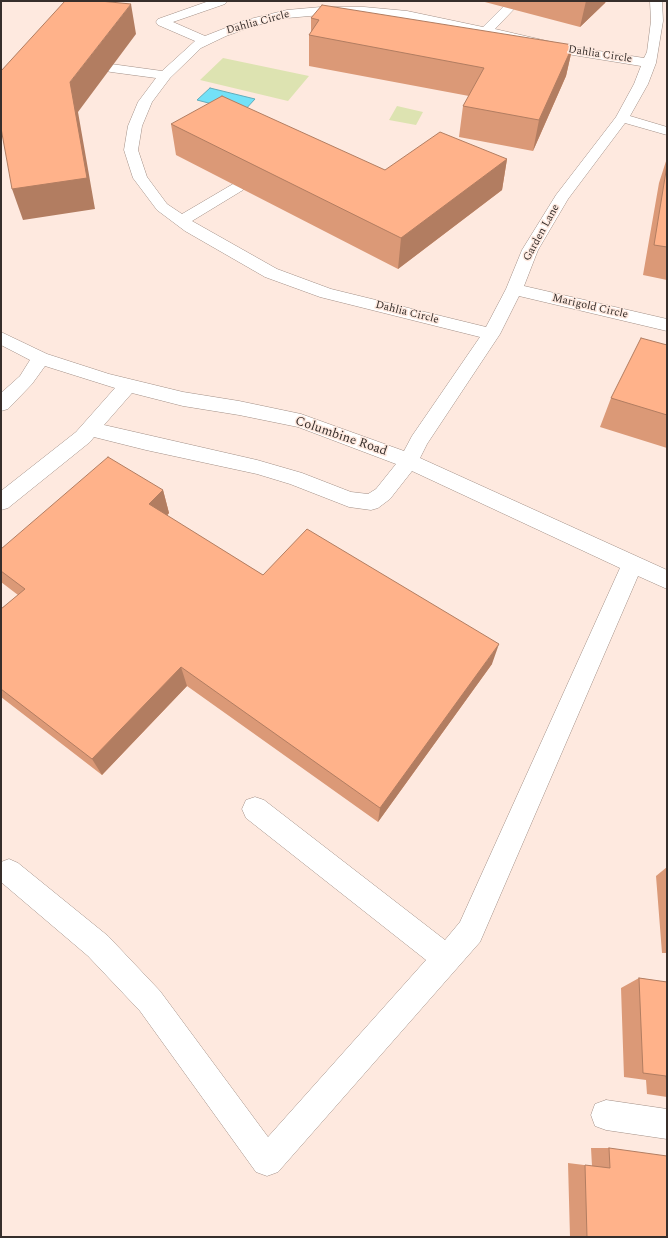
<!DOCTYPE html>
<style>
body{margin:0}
#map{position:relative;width:668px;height:1238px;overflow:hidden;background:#fee9df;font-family:Spectral,serif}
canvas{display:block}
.frame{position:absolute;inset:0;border:2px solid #362e2b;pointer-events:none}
</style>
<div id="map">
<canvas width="668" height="1238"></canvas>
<div class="frame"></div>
</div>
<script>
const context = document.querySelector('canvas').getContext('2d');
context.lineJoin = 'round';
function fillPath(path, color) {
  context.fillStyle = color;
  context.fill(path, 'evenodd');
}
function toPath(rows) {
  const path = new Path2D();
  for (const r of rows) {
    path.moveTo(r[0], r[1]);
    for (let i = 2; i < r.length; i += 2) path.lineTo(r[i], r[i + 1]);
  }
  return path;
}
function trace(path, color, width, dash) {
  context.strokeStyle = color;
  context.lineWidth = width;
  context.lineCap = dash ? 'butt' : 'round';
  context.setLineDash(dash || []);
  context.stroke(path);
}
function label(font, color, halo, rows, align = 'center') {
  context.font = font + ' Spectral,serif';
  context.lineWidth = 3;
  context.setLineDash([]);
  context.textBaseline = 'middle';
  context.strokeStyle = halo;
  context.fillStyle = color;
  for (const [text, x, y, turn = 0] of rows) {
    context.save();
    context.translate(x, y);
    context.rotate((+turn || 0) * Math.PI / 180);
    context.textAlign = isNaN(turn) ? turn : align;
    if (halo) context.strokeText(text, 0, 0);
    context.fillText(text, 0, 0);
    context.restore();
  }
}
const green = toPath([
 [223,58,309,76,288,101,200,80],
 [397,106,423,112,416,125,389,120]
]);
const water = toPath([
 [210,88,255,99,243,112,197,100,210,88]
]);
const minor = toPath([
 [209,1,227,1,225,4,173,22,205,36,246,20,287,10,321,7,364,7,407,11,483,27,505,5,509,4,513,5,515,8,495,29,573,47,644,58,647,52,651,21,650,1,662,1,663,21,656,63,648,84,630,116,667,127,667,135,625,123,568,199,538,250,524,286,667,319,667,331,519,296,500,334,427,444,420,458,667,570,667,589,638,576,480,942,278,1172,267,1176,256,1172,140,1011,88,956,1,882,1,862,9,859,18,863,108,936,160,991,268,1137,426,960,246,818,242,809,246,800,255,797,264,800,445,940,460,922,620,568,412,471,390,499,378,508,371,510,349,507,290,484,257,474,146,450,94,437,90,442,8,508,1,510,1,491,76,432,115,388,45,366,32,384,8,409,1,411,1,393,20,376,30,360,1,345,1,332,47,354,109,374,183,392,239,401,301,414,404,451,412,436,480,337,320,297,265,277,185,231,157,210,133,178,124,150,128,126,138,102,156,78,111,72,106,71,104,68,106,65,111,64,162,71,195,41,158,25,156,22,158,19,209,1],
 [321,15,364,15,407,19,446,26,573,55,641,66,634,84,616,117,556,195,522,250,506,289,486,327,331,289,277,269,192,221,243,190,245,187,243,184,238,183,233,184,182,214,167,204,147,177,138,150,142,126,152,102,170,78,201,48,226,36,254,26,287,18,321,15],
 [132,393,183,406,239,415,298,427,396,464,376,489,368,494,351,492,302,473,257,460,104,425,132,393],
 [606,1100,667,1109,667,1139,606,1130,595,1126,591,1115,595,1104,606,1100]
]);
const wall = toPath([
 [481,1,606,1,605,3,580,27],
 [311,18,573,45,566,76,533,151,459,137,463,106,469,96,309,66,309,35,311,32],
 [171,124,385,170,507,159,502,190,398,269,176,155],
 [667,158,667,280,643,275,659,183],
 [667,345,667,448,600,427,611,398],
 [163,490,169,513,167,516,263,575,492,664,378,822,187,686,102,775,1,697,1,609,18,595,1,582,1,549],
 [667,867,667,953,662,953,656,876],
 [639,978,667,982,667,1097,647,1094,646,1080,624,1077,621,988],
 [591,1148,609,1148,667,1237,570,1237,568,1163,592,1166]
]);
const shadedWall = toPath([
 [586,1,606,1,605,3,580,27],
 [131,4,136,34,78,112,95,209,23,220,12,189,70,82],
 [573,45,566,76,533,151,539,120],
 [507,159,502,190,398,269,401,238],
 [163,490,169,513,155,527,149,504],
 [499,644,492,664,378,822,380,808],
 [181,667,187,686,102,775,92,759]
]);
const building = toPath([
 [65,1,100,1,131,4,70,82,87,178,12,189,1,128,1,71,65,1],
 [322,5,573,45,539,120,463,106,484,68,309,35,319,20,311,18,322,5],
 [222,96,385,170,440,132,507,159,401,238,171,124,222,96],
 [667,165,667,247,654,245,667,165],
 [641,338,667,345,667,415,611,398,641,338],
 [108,457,163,490,149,504,263,575,307,529,499,644,380,808,181,667,92,759,1,689,1,609,25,589,1,571,1,549,108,457],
 [639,978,667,982,667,1084,666,1076,643,1073,639,978],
 [609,1148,667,1156,667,1237,587,1237,585,1165,610,1168,609,1148]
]);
const farStreetnames = [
 ["Dahlia Circle",258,23,-15],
 ["Dahlia Circle",600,55,9],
 ["Garden Lane",542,233,-61],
 ["Marigold Circle",590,307,13],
 ["Dahlia Circle",407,313,14]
];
const streetNames = [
 ["Columbine Road",341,437,19]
];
fillPath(green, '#dde3b1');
fillPath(water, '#73e1f7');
trace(water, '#61abba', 1);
trace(minor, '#a28f86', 1);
fillPath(minor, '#fff');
fillPath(wall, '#db9977');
fillPath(shadedWall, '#b27d61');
fillPath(building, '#ffb28a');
trace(building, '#b27d61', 1);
label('11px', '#362e2b', '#fee9df', farStreetnames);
label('13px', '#362e2b', '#fee9df', streetNames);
</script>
